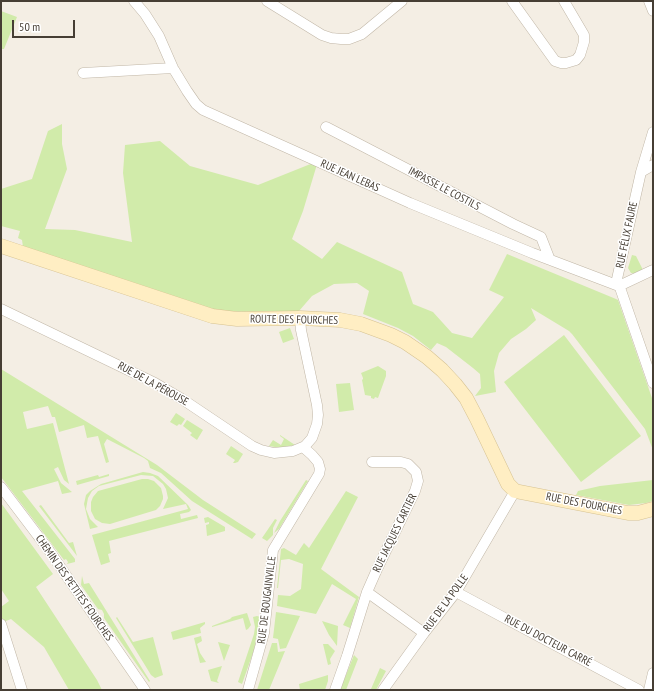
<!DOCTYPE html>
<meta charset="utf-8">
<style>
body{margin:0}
#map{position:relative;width:654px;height:691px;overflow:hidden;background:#f4eee4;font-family:"PT Sans Narrow",sans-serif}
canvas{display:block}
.frame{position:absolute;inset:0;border:2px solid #463e34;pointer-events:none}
.scale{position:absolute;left:12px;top:20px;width:63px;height:18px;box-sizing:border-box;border:2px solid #463e34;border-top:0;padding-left:5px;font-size:12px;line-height:14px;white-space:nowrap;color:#463e34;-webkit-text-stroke:3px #fff;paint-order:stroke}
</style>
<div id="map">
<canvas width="654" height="691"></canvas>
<div class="frame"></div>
<div class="scale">50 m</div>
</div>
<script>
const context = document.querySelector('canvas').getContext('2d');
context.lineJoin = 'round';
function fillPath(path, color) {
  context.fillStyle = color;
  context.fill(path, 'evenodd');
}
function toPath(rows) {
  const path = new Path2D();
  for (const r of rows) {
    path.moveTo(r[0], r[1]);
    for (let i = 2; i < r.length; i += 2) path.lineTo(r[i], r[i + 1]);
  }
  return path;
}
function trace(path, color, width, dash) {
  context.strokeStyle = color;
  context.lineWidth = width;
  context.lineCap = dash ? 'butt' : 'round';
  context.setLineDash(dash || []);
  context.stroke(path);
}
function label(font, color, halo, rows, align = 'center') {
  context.font = font + ' "PT Sans Narrow",sans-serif';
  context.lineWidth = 3;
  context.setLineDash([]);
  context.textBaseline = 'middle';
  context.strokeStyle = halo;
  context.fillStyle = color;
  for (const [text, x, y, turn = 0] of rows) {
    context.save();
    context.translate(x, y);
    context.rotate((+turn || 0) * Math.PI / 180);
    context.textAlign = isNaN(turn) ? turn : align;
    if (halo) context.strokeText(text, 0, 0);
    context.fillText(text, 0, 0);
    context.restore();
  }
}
const green = toPath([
 [1,11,17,17,4,49,1,49],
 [62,124,62,144,67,169,45,229,75,230,132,242,123,173,125,145,160,141,190,166,258,185,318,161,303,211,292,239,322,259,337,242,402,272,413,304,433,312,452,333,472,338,504,297,489,290,507,254,616,299,618,300,653,401,653,450,645,429,572,334,569,331,531,308,536,320,526,329,511,339,499,353,494,371,496,392,475,396,481,388,480,374,473,368,446,347,437,343,431,350,413,336,398,328,363,314,369,291,357,283,334,284,312,296,299,311,254,312,219,311,23,247,22,240,18,238,20,231,1,226,1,189,32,179,48,131],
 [632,255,636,256,643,270,636,274,631,273,628,268],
 [290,328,294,339,283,343,279,332],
 [564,335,641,436,581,482,504,382],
 [378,366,386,371,386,376,378,398,375,397,374,399,371,398,371,396,365,395,362,380,363,379,363,378,361,373],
 [1,369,157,465,203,500,256,534,252,539,192,501,161,473,150,468,148,461,144,458,107,439,104,444,109,462,106,463,98,436,87,438,84,425,59,432,55,417,52,417,48,406,23,412,27,429,53,423,69,484,64,480,58,467,54,469,61,483,72,492,62,494,58,481,22,491,75,559,75,562,67,564,68,562,66,559,64,560,1,477],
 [350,383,354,410,339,412,336,384],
 [176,413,185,419,181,425,179,424,177,426,170,422],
 [187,420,203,430,197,440,190,435,192,433,183,426],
 [280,435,295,445,281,448,269,446,273,440,281,445,284,439,280,436],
 [231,446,243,454,238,462,235,463,233,463,235,460,226,454],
 [143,472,150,473,158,476,188,505,191,510,189,512,180,514,181,519,197,515,198,518,109,541,111,553,108,554,110,562,101,565,92,535,188,509,186,504,163,509,168,498,166,489,163,484,153,476,141,475,99,486,92,491,88,498,86,509,90,519,98,527,90,529,84,504,86,495,90,491,101,484],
 [109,474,109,476,77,485,76,481,98,475,99,477],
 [142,479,148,479,154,481,161,488,163,496,163,499,160,506,156,510,110,524,102,523,95,519,91,511,91,502,93,497,98,491],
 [306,480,308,481,279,529,274,533,280,521],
 [653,480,653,501,646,503,629,505,576,495,578,491,600,486],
 [346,491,358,497,321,569,359,597,350,628,343,625,356,599,332,584,316,614,277,606,278,595,290,596,301,589,303,564,289,559,281,560,278,588,277,588,281,549,284,548,296,555,304,543,309,548],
 [1,503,53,574,36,587,97,680,102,690,69,690,44,647,11,619,1,623,1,607,9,601,1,589],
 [41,505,69,543,73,542,77,556,39,506],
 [208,517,225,527,225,531,207,536,206,525,209,524,209,522,205,523,204,518],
 [275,519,277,520,273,528,273,535,267,541,262,538],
 [82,576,84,584,89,583,150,681,149,682,104,618,104,614,102,610,98,609,81,585],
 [276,612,300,616,286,648,280,649,278,639,273,638],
 [247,613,251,625,248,629,246,630,243,618,212,627,212,626,230,619,232,617],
 [257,616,260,617,254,650,242,684,238,682,254,634,255,627,253,617],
 [117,617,133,642,153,637,163,675,155,678,151,675,116,618],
 [322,621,338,626,337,646,329,635],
 [205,622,205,624,200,628,201,633,173,640,171,632],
 [201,636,202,641,197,644,200,653,206,662,200,663,194,638],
 [218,642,230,645,224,661],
 [272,643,277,643,278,652,285,651,269,690,257,690],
 [323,644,328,644,335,651,330,659,331,664,328,665],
 [354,655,358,659,346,690,340,690],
 [222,666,217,681,219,683,211,681,208,670],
 [380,668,386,671,376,690,374,690,371,689],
 [328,675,328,681,325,690,300,690,299,684]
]);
const minor = toPath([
 [134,1,145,14,159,36,173,68,187,91,196,104,203,110,410,203,532,253,619,286],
 [267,1,322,35,331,38,341,39,349,39,362,34,402,1],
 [512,1,555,61,561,63,566,63,576,60,580,55,584,42,584,35,564,1],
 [649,1,653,11],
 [83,73,173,68],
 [326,127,513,224,541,237,550,260],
 [653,132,641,172,617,279,653,383],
 [641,172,653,165],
 [619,286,653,270],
 [1,309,155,383,182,399,252,446,261,450,274,453,293,451,305,446,312,438,317,424,318,415,317,405,301,330,300,318],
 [1,487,48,549,145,690],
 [367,592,424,633],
 [456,592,639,690],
 [1,624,22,690],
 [248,690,264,633,273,550,319,474,320,469,318,462,312,455,303,447],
 [335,690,347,656,367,592,378,567,415,491,418,481,416,472,408,464,401,462,372,462],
 [383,690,424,633,456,592,515,491],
 [649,690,653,673]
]);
const secondary = toPath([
 [1,246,212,316,237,319,300,318,340,320,361,324,391,335,405,342,427,357,442,370,455,384,466,398,477,419,508,484,515,491,628,513,638,513,653,509]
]);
const streetNames = [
 ["RUE JEAN LEBAS",350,176,24],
 ["IMPASSE LE COSTILS",444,189,28],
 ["RUE FÉLIX FAURE",627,235,-78],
 ["ROUTE DES FOURCHES",294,320,1],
 ["RUE DE LA PÉROUSE",153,384,29],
 ["RUE DES FOURCHES",584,504,11],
 ["RUE JACQUES CARTIER",395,533,-64],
 ["CHEMIN DES PETITES FOURCHES",74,588,55],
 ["RUE DE BOUGAINVILLE",267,600,-83],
 ["RUE DE LA POLLE",446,603,-54],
 ["RUE DU DOCTEUR CARRÉ",548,641,28]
];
fillPath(green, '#d1ebaa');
trace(minor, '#c0b6a6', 11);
trace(secondary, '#d6c291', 15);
trace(minor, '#fff', 10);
trace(secondary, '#ffeec3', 14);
label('11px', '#463e34', '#fff', streetNames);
</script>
